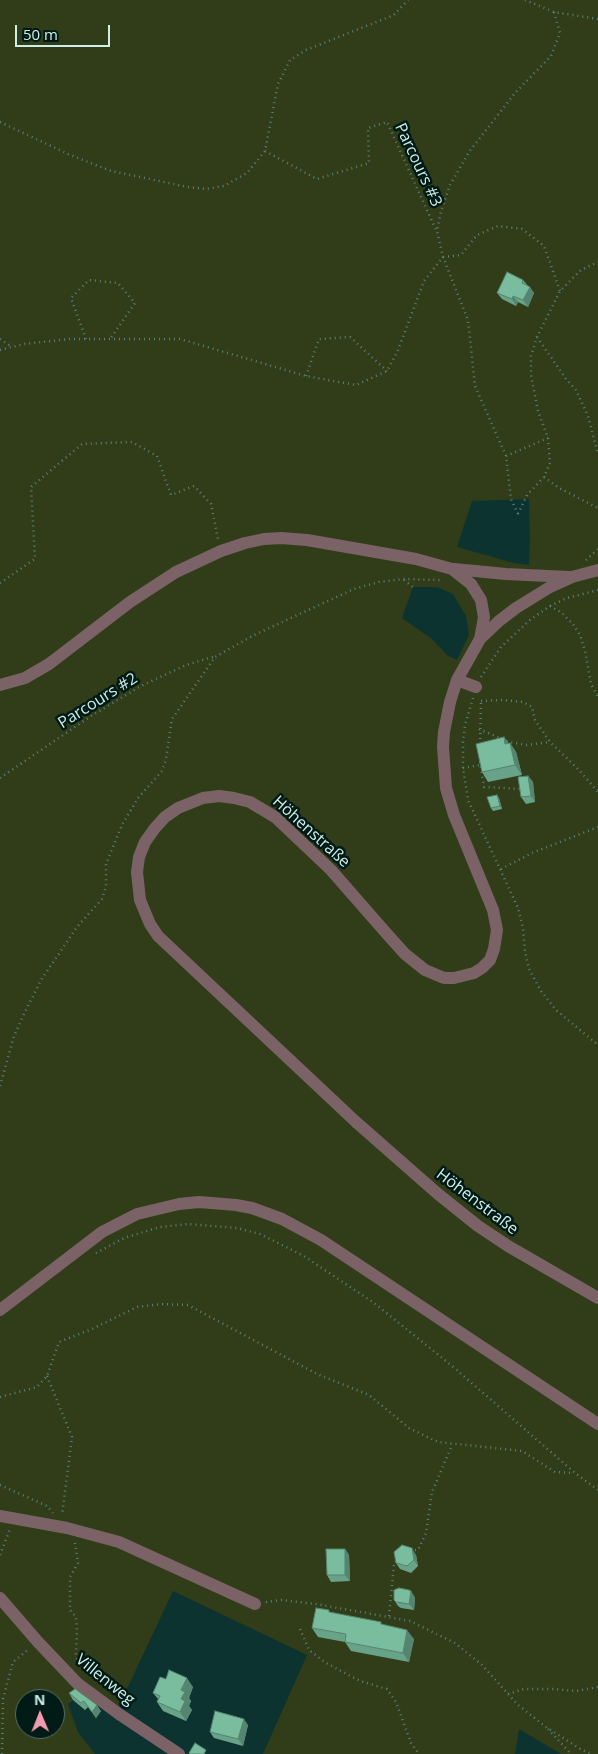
<!DOCTYPE html>
<meta charset="utf-8">
<style>
body{margin:0}
#map{position:relative;width:598px;height:1754px;overflow:hidden;background:#0c332f;font-family:"Open Sans",sans-serif}
canvas{display:block}
.north{position:absolute;left:15px;top:1689px;width:50px;height:50px;box-sizing:border-box;background:#001a16;border:1px solid #526f6a;border-radius:50%;rotate:359deg;font-size:14px;font-weight:700;line-height:20px;text-align:center;color:#cdefe9}
.north::after{content:'';display:block;margin:auto;width:18px;height:22px;background:#f29aaf;clip-path:polygon(50% 0,100% 100%,50% 72%,0 100%)}
.scale{position:absolute;left:15px;top:25px;width:95px;height:22px;box-sizing:border-box;border:2px solid #cdefe9;border-top:0;padding-left:6px;font-size:15px;line-height:18px;white-space:nowrap;color:#cdefe9;-webkit-text-stroke:4px #001a16;paint-order:stroke}
</style>
<div id="map">
<canvas width="598" height="1754"></canvas>
<div class="north">N</div>
<div class="scale">50 m</div>
</div>
<script>
const context = document.querySelector('canvas').getContext('2d');
context.lineJoin = 'round';
function fillPath(path, color) {
  context.fillStyle = color;
  context.fill(path, 'evenodd');
}
function toPath(rows) {
  const path = new Path2D();
  for (const r of rows) {
    path.moveTo(r[0], r[1]);
    for (let i = 2; i < r.length; i += 2) path.lineTo(r[i], r[i + 1]);
  }
  return path;
}
function trace(path, color, width, dash) {
  context.strokeStyle = color;
  context.lineWidth = width;
  context.lineCap = dash ? 'butt' : 'round';
  context.setLineDash(dash || []);
  context.stroke(path);
}
function label(font, color, halo, rows, align = 'center') {
  context.font = font + ' "Open Sans",sans-serif';
  context.lineWidth = 5;
  context.setLineDash([]);
  context.textBaseline = 'middle';
  context.strokeStyle = halo;
  context.fillStyle = color;
  for (const [text, x, y, turn = 0] of rows) {
    context.save();
    context.translate(x, y);
    context.rotate((+turn || 0) * Math.PI / 180);
    context.textAlign = isNaN(turn) ? turn : align;
    if (halo) context.strokeText(text, 0, 0);
    context.fillText(text, 0, 0);
    context.restore();
  }
}
const green = toPath([
 [0,0,598,0,598,1754,561,1754,519,1729,515,1754,263,1754,307,1655,173,1591,118,1708,73,1700,68,1704,78,1732,95,1754,0,1754],
 [529,499,530,539,529,565,514,563,457,547,472,501],
 [413,587,437,587,453,594,466,616,469,635,457,660,447,655,432,639,402,618],
 [25,1699,55,1699,55,1729,25,1729]
]);
const path = toPath([
 [525,0,554,12,598,19],
 [0,122,68,154,111,171,188,187,206,189,224,186,247,173,265,151,278,84,290,60,306,50,394,15,408,0],
 [265,151,317,179,369,163,368,128,387,122,436,230],
 [443,257,461,255,477,235,498,226,522,229,544,246,560,291],
 [537,337,566,379,576,390,588,416,598,454],
 [0,339,12,347],
 [86,339,71,298,89,280,118,283,135,303,110,339],
 [0,350,24,344,70,339,180,339,306,376,356,385,387,371,398,350,424,281,443,257],
 [306,376,319,339,350,337,387,371],
 [506,456,548,438],
 [544,477,559,488,598,508],
 [518,514,511,499,506,456,475,386,468,320,443,257,437,231,441,211,450,185,469,152,515,93,551,56,560,33,554,12],
 [518,514,527,495,544,477,550,463,548,438,538,411,531,375,531,356,537,337,560,291,581,270,598,262],
 [586,560,598,549],
 [404,580,413,587],
 [0,583,35,559,31,487,82,444,132,442,157,456,171,495,194,486,211,504,218,539],
 [550,606,562,613,573,624,580,635,585,651,591,684,598,697],
 [481,677,501,647,530,620,550,606,567,598,598,590],
 [473,698,465,725,463,742,463,768,468,800,518,908,523,928,525,952,529,969,541,991,556,1010,598,1045],
 [481,701,503,700,523,702,532,707,535,720,550,742,579,770,598,792],
 [479,729,509,742,527,745,550,742],
 [480,744,481,700],
 [480,762,484,787,521,789],
 [463,768,480,765],
 [0,778,91,716,141,686,186,665,213,657],
 [501,869,532,853,598,827],
 [0,1086,14,1036,24,1014,41,980,77,927,102,899,106,887,106,864,122,825,138,798,162,771,166,759,172,719,215,657,254,635,354,589,379,582,403,579,442,580],
 [96,1253,124,1238,160,1227,188,1224,237,1228,260,1234,304,1256,374,1303,451,1365,575,1473,598,1490],
 [47,1376,72,1437,62,1515],
 [0,1397,37,1387,47,1376,59,1342,92,1329,137,1307,162,1304,188,1305,317,1374,369,1395,409,1428,438,1442,522,1451,555,1472,573,1473],
 [0,1485,47,1506,53,1513],
 [75,1543,78,1563,70,1577,70,1610,76,1617,77,1630,76,1654,78,1666],
 [410,1550,418,1550,426,1533,432,1492,452,1445],
 [0,1555,10,1529],
 [266,1602,281,1600,316,1604,410,1621,455,1643,482,1665,518,1705,546,1727,582,1750,592,1754],
 [389,1616,394,1565,397,1559],
 [300,1629,309,1650,326,1663,360,1681,387,1689,396,1702,411,1743,419,1754],
 [508,1694,524,1689,553,1689,577,1691,598,1687],
 [548,1729,571,1754],
 [2,1754,3,1699,13,1662,29,1649]
]);
const minor = toPath([
 [454,569,506,574,569,577],
 [598,570,572,577,550,587,516,608,499,621,480,639,457,680,450,702,444,732,443,747,446,788,454,815,493,910,497,930,494,949,490,960,482,968,474,973,454,978,444,978,425,970,405,954,387,934,331,870,275,817,250,802,234,798,219,796,203,798,178,808,165,817,155,828,145,842,139,857,137,872,140,900,150,924,158,936,356,1122,438,1194,478,1226,508,1246,598,1298],
 [457,680,476,687],
 [0,685,25,678,49,664,130,602,176,572,221,551,245,543,264,539,281,538,307,540,416,559,452,569,471,584,481,600,484,617,480,639],
 [0,1310,102,1232,137,1214,179,1204,199,1202,236,1205,252,1208,282,1219,321,1240,598,1424],
 [0,1516,67,1528,119,1542,255,1604],
 [0,1598,38,1642,77,1683,119,1714,179,1754]
]);
const wall = toPath([
 [523,280,534,293,528,307,518,302,516,306,502,299,497,293],
 [504,737,508,743,510,743,516,752,522,775,488,782,482,772],
 [528,776,533,782,535,802,526,804,521,797],
 [497,795,499,798,502,809,493,811,491,808],
 [345,1549,349,1555,350,1581,331,1582,327,1575],
 [416,1555,418,1566,411,1573,400,1569,396,1563],
 [411,1591,415,1598,414,1610,401,1608,398,1606,394,1600],
 [331,1612,383,1625,414,1639,409,1662,351,1651,345,1642,318,1637,312,1628],
 [166,1679,193,1687,189,1698,191,1701,189,1706,192,1710,186,1721,163,1711,157,1702,158,1699,153,1693],
 [69,1693,101,1711,96,1718,88,1707,85,1710,73,1700],
 [248,1725,243,1746,214,1738,210,1732]
]);
const shadedWall = toPath([
 [530,287,534,293,528,307,523,300],
 [513,296,518,302,516,306,512,299],
 [504,737,511,746,510,743,516,752,522,775,515,765,505,744],
 [528,776,533,782,535,802,531,796],
 [497,795,499,798,502,809,500,806],
 [412,1548,416,1555,418,1566,414,1560],
 [345,1549,349,1555,350,1581,345,1575],
 [411,1591,415,1598,414,1610,409,1604],
 [407,1630,414,1639,409,1662,403,1653],
 [187,1678,193,1687,189,1698,191,1701,189,1706,192,1710,186,1721,180,1712,181,1690],
 [97,1705,101,1711,96,1718,92,1712],
 [244,1719,248,1725,243,1746,238,1739]
]);
const building = toPath([
 [507,272,523,280,522,283,530,287,523,300,513,296,512,299,497,293,507,272],
 [504,737,505,744,510,743,515,765,482,772,476,744,504,737],
 [528,776,531,796,521,797,518,777,528,776],
 [497,795,500,806,491,808,487,797,497,795],
 [402,1545,412,1548,414,1560,407,1566,396,1563,394,1552,402,1545],
 [326,1549,345,1549,345,1575,327,1575,326,1549],
 [399,1588,409,1590,411,1591,409,1604,396,1602,394,1600,394,1590,399,1588],
 [316,1608,329,1610,329,1612,381,1622,381,1624,407,1630,403,1653,345,1642,346,1634,312,1628,316,1608],
 [169,1670,187,1678,181,1690,185,1692,181,1699,185,1701,180,1712,157,1702,160,1696,153,1693,160,1677,166,1679,169,1670],
 [74,1688,97,1705,92,1712,84,1701,81,1703,69,1693,75,1689,74,1688],
 [215,1711,244,1719,238,1739,210,1732,215,1711],
 [195,1743,206,1750,204,1754,190,1754,189,1753,195,1743]
]);
const streetNames = [
 ["Parcours #3",418,165,65],
 ["Parcours #2",98,701,-32],
 ["Höhenstraße",311,832,42],
 ["Höhenstraße",477,1202,37],
 ["Villenweg",105,1680,39]
];
fillPath(green, '#313d19');
trace(path, '#5b807b', 2.5, [1, 4]);
trace(minor, '#7b6267', 12);
fillPath(wall, '#68a288');
fillPath(shadedWall, '#55846f');
fillPath(building, '#79bc9e');
trace(building, '#55846f', 1);
label('16px', '#cdefe9', '#001a16', streetNames);
</script>
